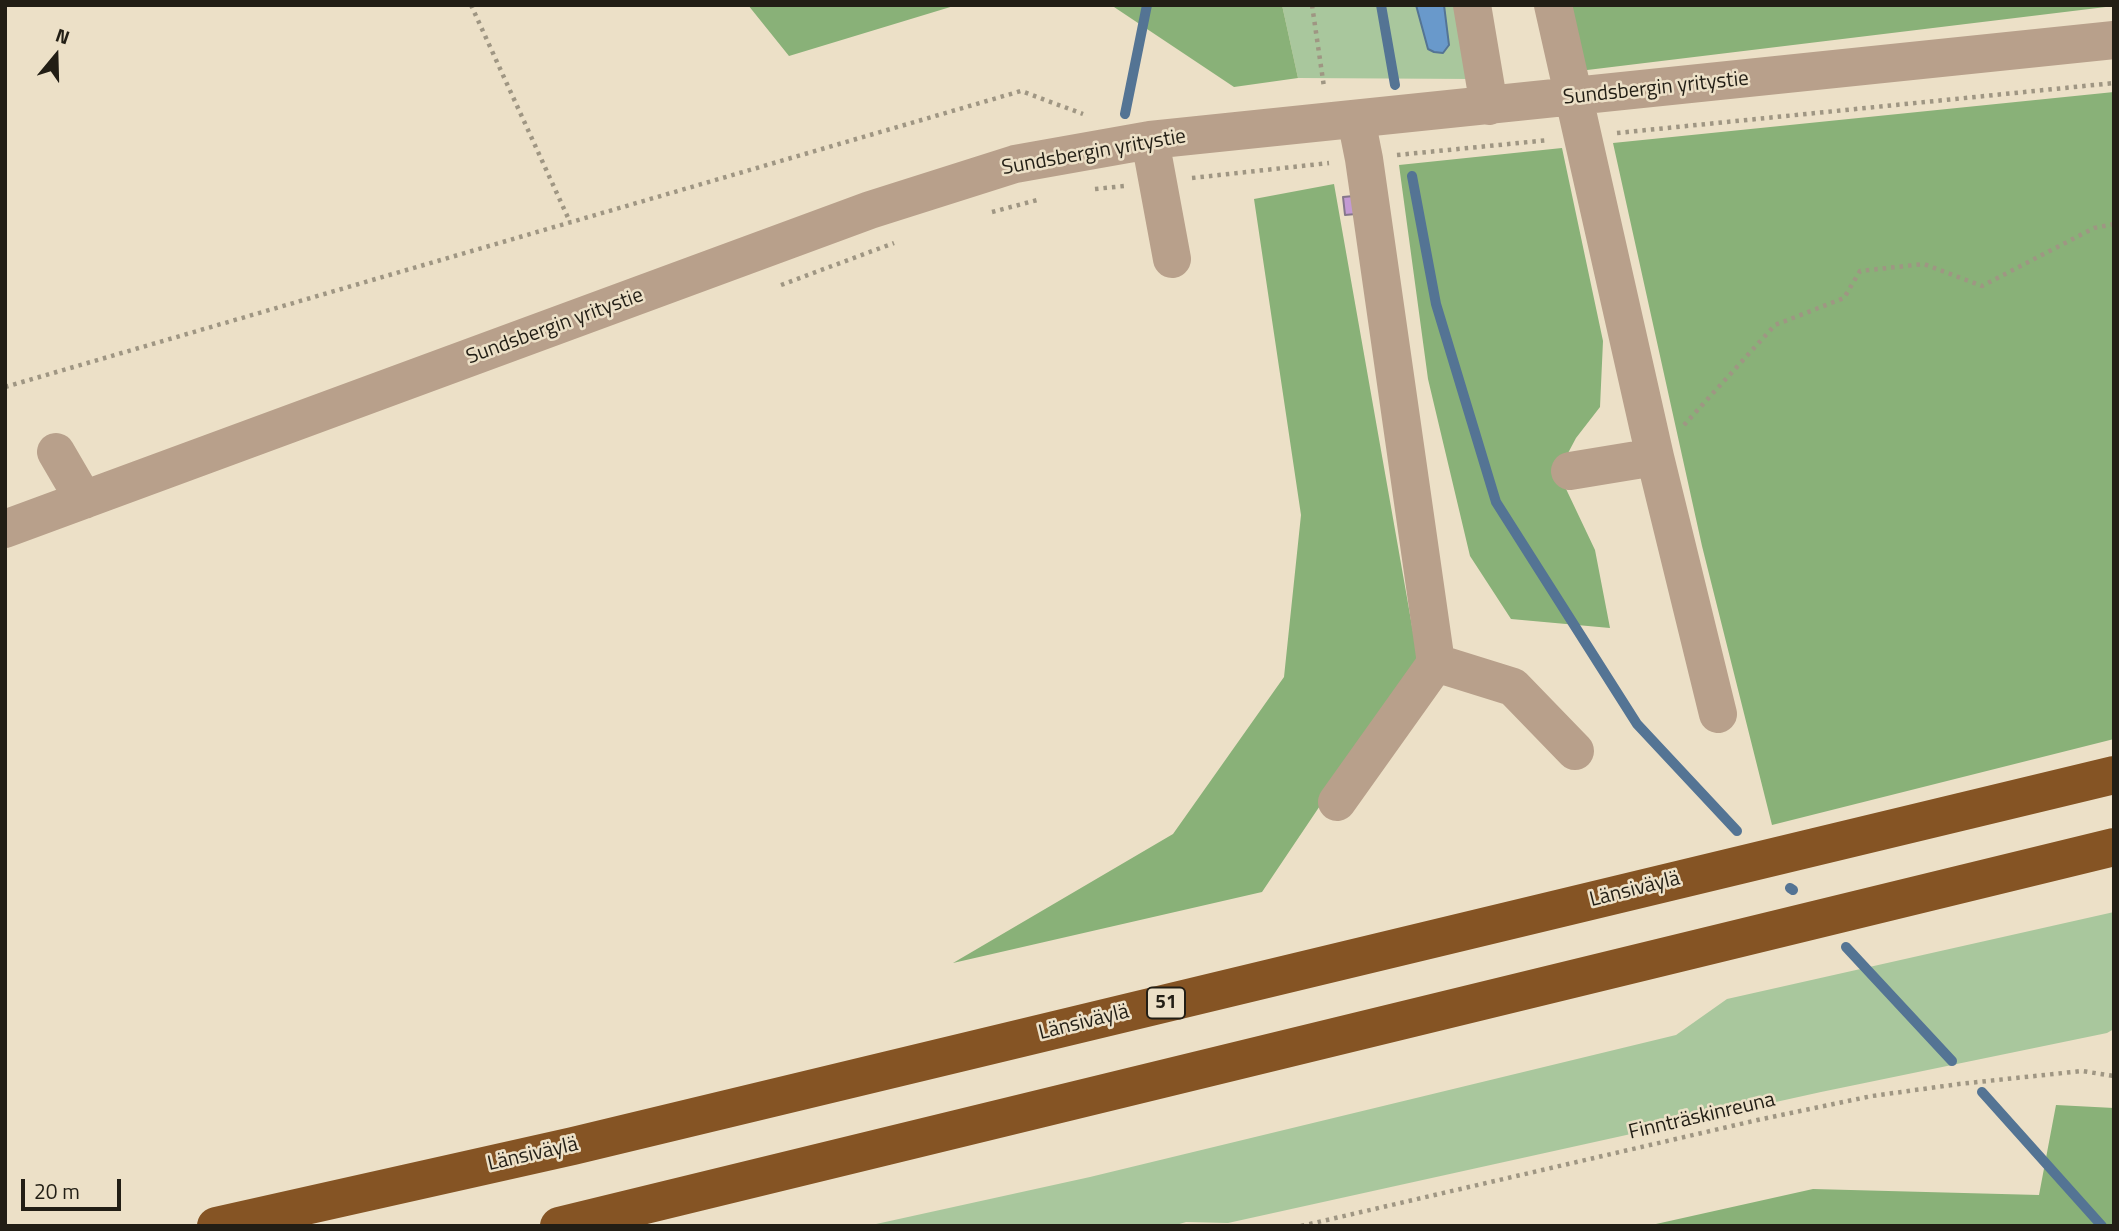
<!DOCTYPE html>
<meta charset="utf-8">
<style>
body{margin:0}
#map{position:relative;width:2119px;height:1231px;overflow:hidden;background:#ece0c7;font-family:"Titillium Web",sans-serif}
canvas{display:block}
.frame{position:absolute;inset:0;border:7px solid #221e15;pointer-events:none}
.north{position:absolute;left:21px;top:21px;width:70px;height:70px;-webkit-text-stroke:5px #ece0c7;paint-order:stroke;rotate:19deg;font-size:19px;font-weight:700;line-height:28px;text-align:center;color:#221e15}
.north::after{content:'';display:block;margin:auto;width:24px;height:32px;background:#221e15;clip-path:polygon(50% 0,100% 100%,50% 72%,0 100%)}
.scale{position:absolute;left:21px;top:1179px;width:100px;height:32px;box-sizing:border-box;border:4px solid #221e15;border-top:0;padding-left:9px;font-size:21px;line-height:24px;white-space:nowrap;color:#221e15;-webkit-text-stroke:5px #ece0c7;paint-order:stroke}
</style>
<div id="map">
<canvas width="2119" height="1231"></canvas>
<div class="frame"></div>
<div class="north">N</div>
<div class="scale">20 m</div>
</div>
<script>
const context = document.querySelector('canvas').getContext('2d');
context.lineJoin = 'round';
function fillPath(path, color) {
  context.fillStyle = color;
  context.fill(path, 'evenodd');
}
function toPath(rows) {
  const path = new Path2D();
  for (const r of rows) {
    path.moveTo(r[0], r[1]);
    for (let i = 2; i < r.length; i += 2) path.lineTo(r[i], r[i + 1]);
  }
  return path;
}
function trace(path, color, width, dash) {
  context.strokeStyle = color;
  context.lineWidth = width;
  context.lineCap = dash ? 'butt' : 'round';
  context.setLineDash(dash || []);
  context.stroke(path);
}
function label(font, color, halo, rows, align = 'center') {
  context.font = font + ' "Titillium Web",sans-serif';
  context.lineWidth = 5;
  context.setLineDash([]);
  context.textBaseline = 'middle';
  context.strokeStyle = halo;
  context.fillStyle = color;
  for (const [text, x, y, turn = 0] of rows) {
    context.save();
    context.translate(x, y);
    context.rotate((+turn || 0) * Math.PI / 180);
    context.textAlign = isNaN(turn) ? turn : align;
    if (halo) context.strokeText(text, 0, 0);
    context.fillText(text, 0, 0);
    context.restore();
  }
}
const green = toPath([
 [1282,5,1464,5,1474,79,1298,78],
 [2114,912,2114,1029,2107,1033,1821,1092,1228,1223,1186,1222,1173,1226,867,1226,1090,1177,1676,1035,1727,999]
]);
const forest = toPath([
 [748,5,957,5,789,56],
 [1111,5,1282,5,1298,78,1234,87],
 [1562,5,2114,5,2114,6,1579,71],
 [2114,92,2114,739,1772,825,1702,546,1613,143],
 [1562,148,1603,341,1600,407,1576,438,1558,472,1595,550,1610,628,1511,619,1470,556,1428,379,1399,165],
 [1334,184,1418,660,1262,892,953,963,1173,834,1284,677,1301,515,1254,199],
 [2056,1105,2114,1108,2114,1226,1647,1226,1813,1189,2039,1195]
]);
const water = toPath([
 [1416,5,1444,5,1449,45,1443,53,1434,52,1428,49,1416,5]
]);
const stream = toPath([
 [1381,5,1395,85],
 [1125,114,1147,5],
 [1412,176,1436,304,1496,502,1637,724,1737,831],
 [1790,888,1793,890],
 [1846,947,1952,1061],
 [1982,1092,2102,1226]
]);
const building = toPath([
 [1365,195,1367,213,1345,215,1343,197,1365,195]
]);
const path = toPath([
 [471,5,570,222],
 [1312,5,1324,87],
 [1617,133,2114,83],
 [1397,155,1549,140],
 [1192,178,1329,163],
 [1095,189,1124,186],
 [992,212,1041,199],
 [781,285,894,243],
 [5,387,1021,91,1083,114],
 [1684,425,1775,325,1844,298,1860,271,1924,264,1982,286,2094,228,2114,224],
 [1301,1226,1762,1119,1872,1096,1959,1084,2082,1071,2114,1076]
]);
const minor = toPath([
 [1472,5,1489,106],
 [1553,5,1655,457,1718,714],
 [1150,140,1172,259],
 [56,452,84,500],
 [1570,471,1655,457],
 [5,529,870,210,1015,164,1150,140,2114,40],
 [1436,663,1513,687,1575,751],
 [1337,802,1436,663,1364,159,1356,119]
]);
const highway = toPath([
 [216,1226,573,1146,2114,775],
 [559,1226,2114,847]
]);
const shields = [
 [1166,1003,38]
];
const shieldNames = [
 ["51",1166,1003]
];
const streetNames = [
 ["Sundsbergin yritystie",1656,89,-6],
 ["Sundsbergin yritystie",1094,153,-10],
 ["Sundsbergin yritystie",555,327,-20],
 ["Länsiväylä",1635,890,-14],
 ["Länsiväylä",1084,1023,-14],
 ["Finnträskinreuna",1702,1117,-13],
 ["Länsiväylä",533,1155,-13]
];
fillPath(green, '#a9c79d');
fillPath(forest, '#89b178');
fillPath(water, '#6999cb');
trace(water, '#547494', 2);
trace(stream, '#547494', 10);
fillPath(building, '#c39ad3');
trace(building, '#85768b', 2);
trace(path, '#9f9683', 4.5, [3.5, 5]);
trace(minor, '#b8a08b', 38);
trace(highway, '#855424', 38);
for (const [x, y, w] of shields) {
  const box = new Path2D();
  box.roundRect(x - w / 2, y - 15.5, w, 31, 5);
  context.fillStyle = '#ece0c7';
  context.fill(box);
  trace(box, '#221e15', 2);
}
label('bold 19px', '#221e15', null, shieldNames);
label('21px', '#221e15', '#ece0c7', streetNames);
</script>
